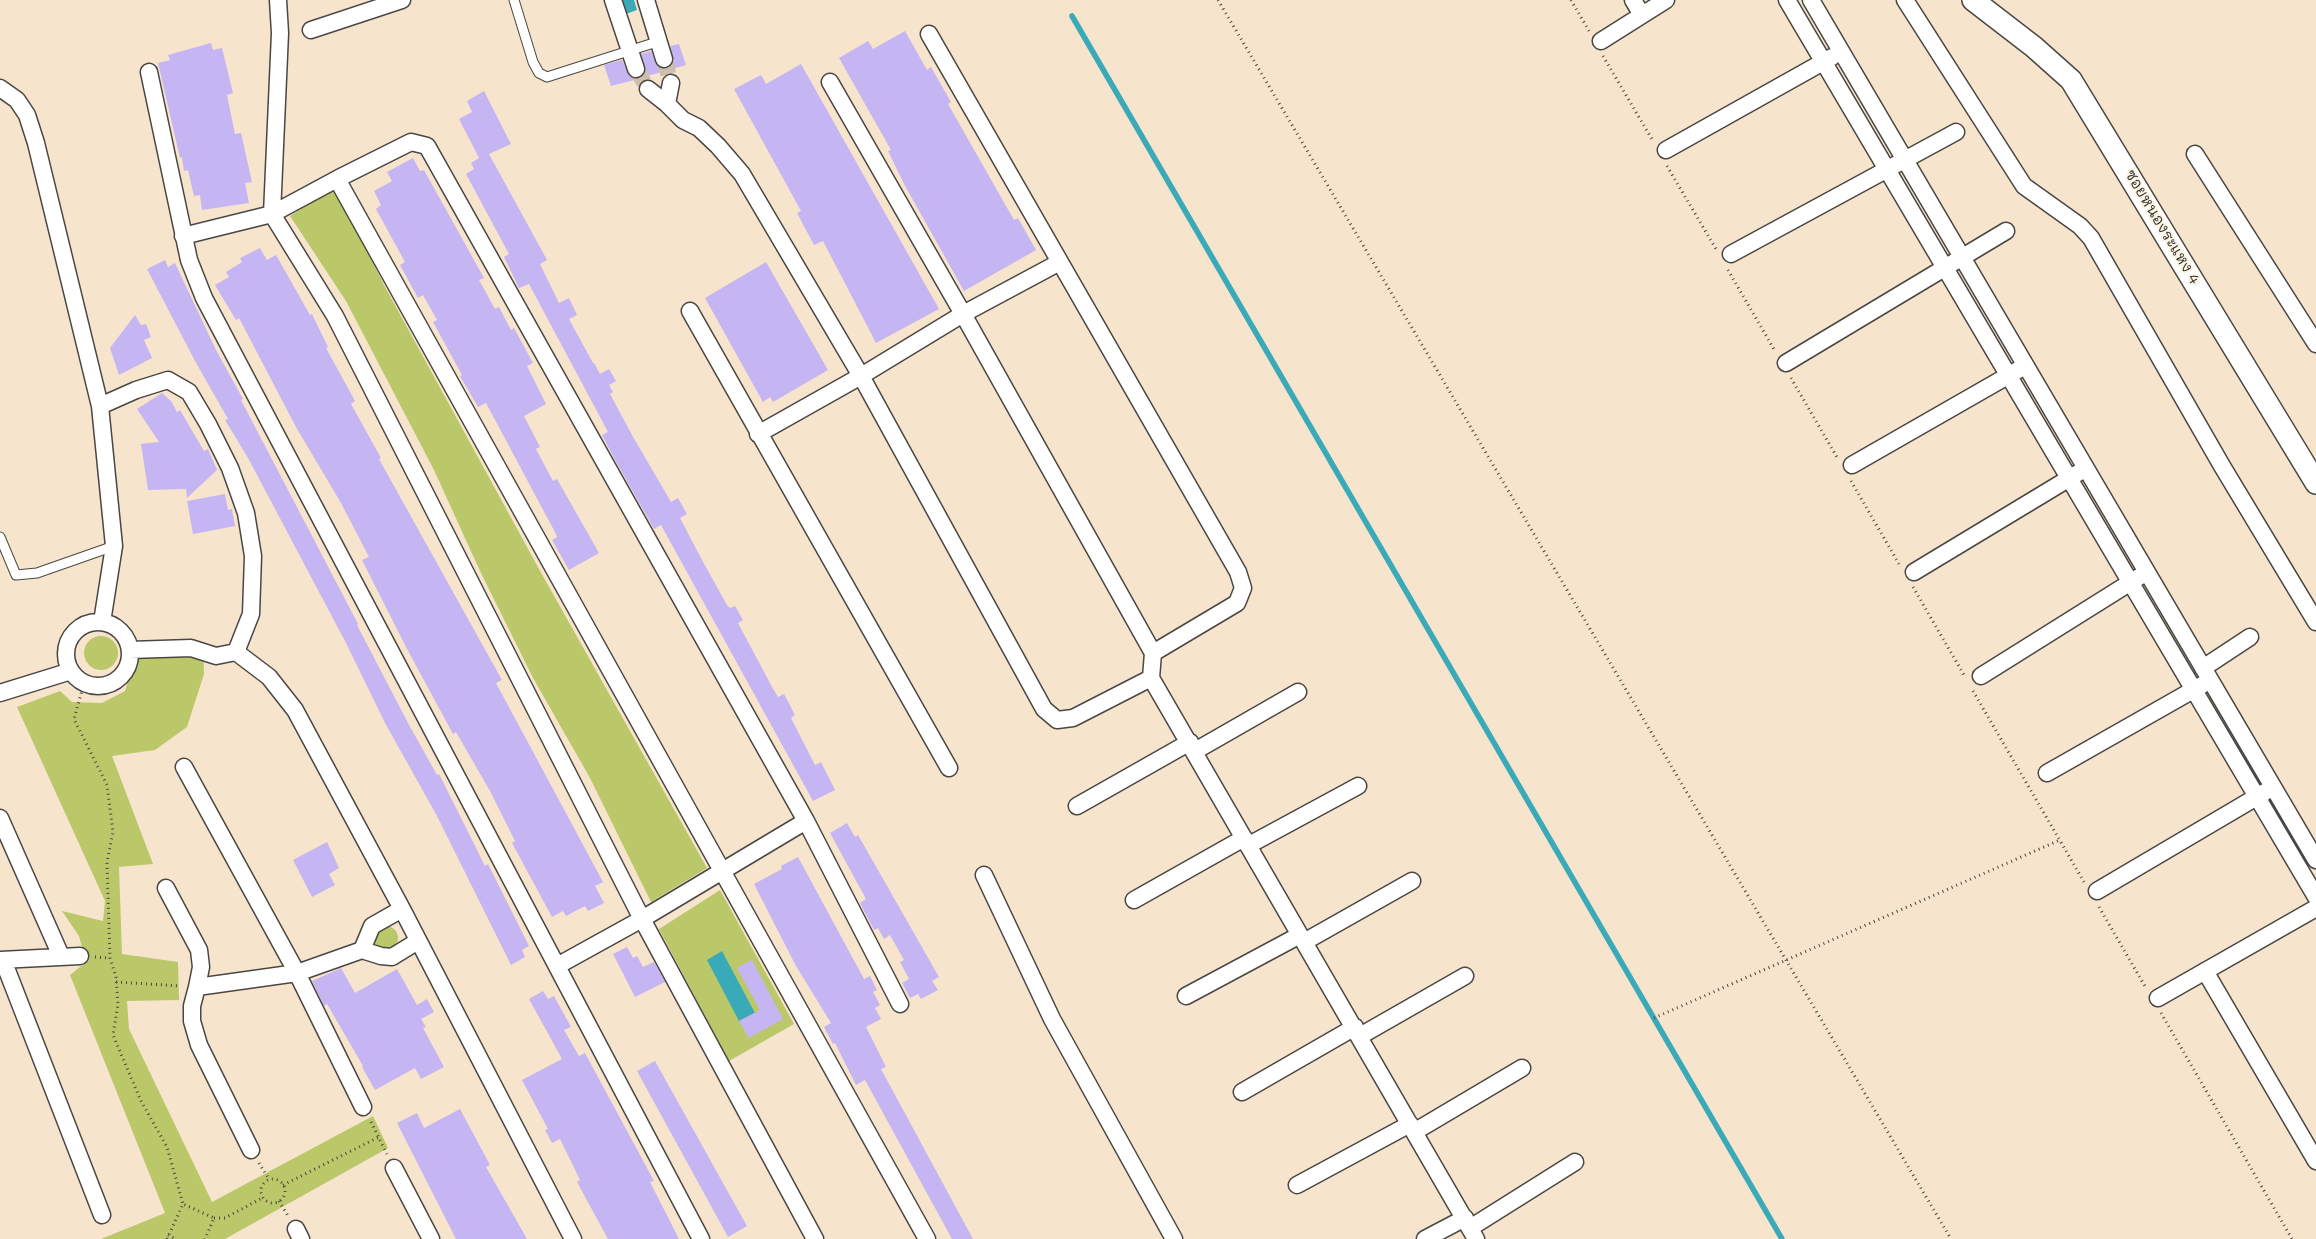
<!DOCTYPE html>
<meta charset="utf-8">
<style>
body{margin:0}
canvas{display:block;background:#f7e4cc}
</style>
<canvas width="2316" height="1239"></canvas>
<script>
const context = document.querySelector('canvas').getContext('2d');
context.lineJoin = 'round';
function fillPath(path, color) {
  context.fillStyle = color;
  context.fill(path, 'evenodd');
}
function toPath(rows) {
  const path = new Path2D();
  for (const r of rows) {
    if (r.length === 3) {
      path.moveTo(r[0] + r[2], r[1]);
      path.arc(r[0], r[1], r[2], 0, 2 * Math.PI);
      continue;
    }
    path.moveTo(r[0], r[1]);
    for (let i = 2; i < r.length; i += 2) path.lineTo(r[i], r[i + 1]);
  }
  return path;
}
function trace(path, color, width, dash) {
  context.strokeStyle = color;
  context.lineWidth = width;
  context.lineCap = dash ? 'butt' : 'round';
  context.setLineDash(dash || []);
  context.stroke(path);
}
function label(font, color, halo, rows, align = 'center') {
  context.font = font + ' Mali,"Playpen Sans Thai",sans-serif';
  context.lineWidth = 4.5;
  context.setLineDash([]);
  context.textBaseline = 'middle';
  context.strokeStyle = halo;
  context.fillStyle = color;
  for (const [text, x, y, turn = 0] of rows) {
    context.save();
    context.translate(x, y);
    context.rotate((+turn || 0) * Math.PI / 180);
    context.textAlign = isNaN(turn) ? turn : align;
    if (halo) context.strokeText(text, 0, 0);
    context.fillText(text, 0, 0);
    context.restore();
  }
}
const green = toPath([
 [336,187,384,285,539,569,707,868,651,902,590,778,533,678,480,571,434,470,346,301,290,216],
 [101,653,17],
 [203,644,204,674,187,727,155,750,112,756,153,864,119,867,122,954,178,962,179,1000,127,1001,129,1029,212,1202,373,1116,388,1148,225,1239,101,1239,165,1213,70,975,86,962,79,936,62,911,103,921,105,901,17,707,60,691,72,702,102,703,125,691,139,645],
 [720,890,794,1024,729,1061,659,929],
 [386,938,12]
]);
const water = toPath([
 [622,0,634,0,637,10,626,14],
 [722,951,755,1013,739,1021,707,960]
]);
const stream = toPath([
 [1072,16,1782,1239]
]);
const building = toPath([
 [905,31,927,70,931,67,951,102,948,104,1014,220,1018,218,1036,250,964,291,904,184,888,151,891,150,839,58,868,41,873,49],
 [211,43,213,50,222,48,233,93,227,95,235,134,241,133,252,182,245,183,249,203,202,210,200,195,194,196,188,170,184,171,182,157,180,158,158,63,170,60,168,55],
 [679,44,686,65,640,78,646,71,641,54,651,51,657,66,666,69,674,61,670,46],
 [622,60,629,76,638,79,611,86,604,65],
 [801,64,939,309,876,343,823,241,814,245,797,213,801,211,734,89,761,75,766,84],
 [484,91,511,144,489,154,547,260,540,264,559,303,569,298,577,315,569,319,593,363,594,363,600,374,609,369,616,381,609,385,613,392,610,394,632,435,671,502,678,498,687,514,680,518,702,560,727,605,730,608,735,606,743,620,738,623,772,687,778,697,784,694,795,715,791,718,815,765,821,762,835,790,813,801,661,525,654,529,615,460,602,435,608,432,529,284,519,288,504,257,509,254,466,174,474,169,471,163,479,158,459,119,472,112,467,101],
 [413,158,420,171,424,170,484,278,479,280,495,309,499,307,511,330,514,328,533,363,527,366,546,404,524,416,540,447,536,449,553,481,557,479,599,553,569,570,552,540,557,537,556,534,486,403,478,407,460,376,462,375,433,322,437,320,423,295,418,298,400,265,405,262,376,209,381,205,374,191,392,181,387,172],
 [260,248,267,260,276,255,310,315,312,314,328,347,326,348,355,401,351,404,381,458,379,459,502,680,496,683,603,882,595,886,604,903,588,911,585,906,566,916,563,911,552,917,512,843,515,841,490,791,456,732,453,734,406,647,362,560,369,557,341,503,296,427,239,318,236,320,215,285,229,277,226,272,242,262,240,258],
 [165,260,168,267,175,263,216,350,243,399,241,400,358,624,357,625,408,723,437,775,439,774,485,866,488,864,529,946,522,950,525,957,511,965,437,816,385,723,346,643,248,458,225,420,228,419,195,361,147,269],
 [766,262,828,370,773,402,770,397,763,402,705,298],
 [135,315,141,325,146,324,151,337,144,340,152,358,119,375,110,348],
 [162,393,171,401,177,412,180,410,204,451,208,449,217,470,187,498,186,489,148,490,141,444,159,442,137,409],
 [225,494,228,510,232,509,235,526,193,534,187,501],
 [847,823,855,837,858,835,939,977,932,981,938,990,921,999,918,994,910,998,902,983,909,979,900,962,904,960,890,935,884,939,878,928,874,930,860,903,866,899,830,833],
 [327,842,339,868,329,874,335,885,312,897,293,860],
 [798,857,864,979,870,976,877,990,873,992,880,1005,875,1008,881,1019,866,1027,886,1067,881,1069,973,1239,952,1239,865,1080,856,1085,835,1043,833,1044,824,1027,831,1023,796,966,754,884,782,869,781,866],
 [627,947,633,958,637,956,643,967,654,962,665,982,635,997,613,954],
 [752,960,783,1019,749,1038,739,1021,760,1010,737,968],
 [341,968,355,993,397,969,417,1005,427,999,434,1012,421,1019,426,1027,423,1028,444,1067,421,1079,415,1068,375,1090,362,1067,363,1066,327,1004,324,1006,312,981],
 [543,991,548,999,554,996,571,1027,564,1030,579,1056,585,1053,654,1181,650,1182,679,1239,608,1239,577,1182,580,1180,560,1139,552,1143,545,1130,548,1129,522,1080,562,1059,529,999],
 [655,1061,747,1226,728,1237,637,1071],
 [460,1109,490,1165,486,1167,527,1239,456,1239,397,1123,417,1113,424,1128]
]);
const minorTunnel = toPath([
 [664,59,671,83],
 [636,69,648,89]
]);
const path = toPath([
 [1218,0,1951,1239],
 [1571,0,1589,31],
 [1603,56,1653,141],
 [1667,166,1716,249],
 [1728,270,1775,351],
 [1791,378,1838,459],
 [1851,481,1899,564],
 [1913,587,1964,675],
 [84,683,74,719,107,785,113,832,107,862,110,958,116,977,118,1004,113,1035,141,1101,167,1147,183,1204],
 [1973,691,2084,882],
 [2099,907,2146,988],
 [95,957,110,958],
 [116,982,180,986],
 [2161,1013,2292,1239],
 [1654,1018,2060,840],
 [371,1122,387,1154],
 [259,1163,269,1179],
 [273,1191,12],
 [283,1185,379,1137],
 [279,1201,288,1216],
 [214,1218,225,1218,262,1198],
 [168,1235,176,1239],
 [167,1239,183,1204,214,1218,205,1239]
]);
const service = toPath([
 [514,0,533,62,539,73,547,77,660,41],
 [0,537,16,575,37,573,114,546]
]);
const minor = toPath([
 [278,0,280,33,272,214,335,316,642,919,815,1239],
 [613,0,636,69],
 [646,0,664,59],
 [1633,0,1642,15],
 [1787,0,2316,897],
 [1811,0,2316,860],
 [1905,0,2024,186,2080,226,2091,238,2222,466,2316,622],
 [311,30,402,0],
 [929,34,1238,572,1243,588,1237,603,1153,653],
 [1601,41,1666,0],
 [149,72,189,260,204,298,701,1239],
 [830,82,963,314,1153,653,1151,678,1476,1239],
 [0,88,17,100,27,115,36,143,100,406,114,546,102,622],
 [648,89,667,104,671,83],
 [667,104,683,120,699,128,718,146,742,174,861,376,1044,709,1057,720,1073,718,1151,678],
 [1666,150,1832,57],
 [2195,154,2316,344],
 [337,179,411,142,427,146,806,821,900,1004],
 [183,236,272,214,337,179,927,1239],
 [1731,254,1956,132],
 [690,311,949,768],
 [1786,363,2006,231],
 [100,406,136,390,168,380,189,392,208,424,230,468,246,513,253,556,251,614,236,652],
 [758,434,861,376,963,314,1060,262],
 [1852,465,2018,370],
 [1914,572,2078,473],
 [98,654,32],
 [130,650,191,648,216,656,236,652,269,677,295,710,402,909,573,1239],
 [2203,668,2250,637],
 [1981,676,2139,577],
 [0,693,71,671],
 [1195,751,1298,692],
 [184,767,297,973,363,1107],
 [2047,773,2202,685],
 [1077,806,1190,742],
 [0,818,61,956],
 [1249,845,1358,786],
 [984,875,1052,1019,1174,1239],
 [166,888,199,950,201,967,197,987],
 [2097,891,2265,792],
 [1134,900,1244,838],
 [1304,942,1412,881],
 [362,950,372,926,402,909],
 [0,960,80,956],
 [3,960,102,1215],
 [557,966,642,919,806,821],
 [2205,971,2316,1161],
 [1186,996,1300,935],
 [2158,998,2316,908],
 [1360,1036,1465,976],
 [1242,1092,1355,1027],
 [1414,1132,1522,1068],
 [251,1150,199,1045,192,1021,192,1006,197,987,297,973,362,950,381,956,392,957,418,941],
 [394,1168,431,1239],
 [1297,1185,1410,1124],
 [1470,1228,1575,1162],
 [296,1229,301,1239],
 [1425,1239,1465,1218]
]);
const tertiary = toPath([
 [1973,0,2034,47,2071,80,2316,483]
]);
const streetNames = [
 ["ซอยหนองระแหง 4",2162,227,59]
];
fillPath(green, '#bac86a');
fillPath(water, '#3aa9b8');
trace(stream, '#3aa9b8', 5.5);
fillPath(building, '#c6b5f3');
trace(minorTunnel, '#cebfac', 16, [16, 8]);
trace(service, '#4a4743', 11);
trace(minor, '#4a4743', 19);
trace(tertiary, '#4a4743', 24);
trace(path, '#4a4743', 3, [1, 4]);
trace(service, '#fff', 9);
trace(minor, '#fff', 16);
trace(tertiary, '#fff', 21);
label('15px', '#2b2b2b', '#fcf5e5', streetNames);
</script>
